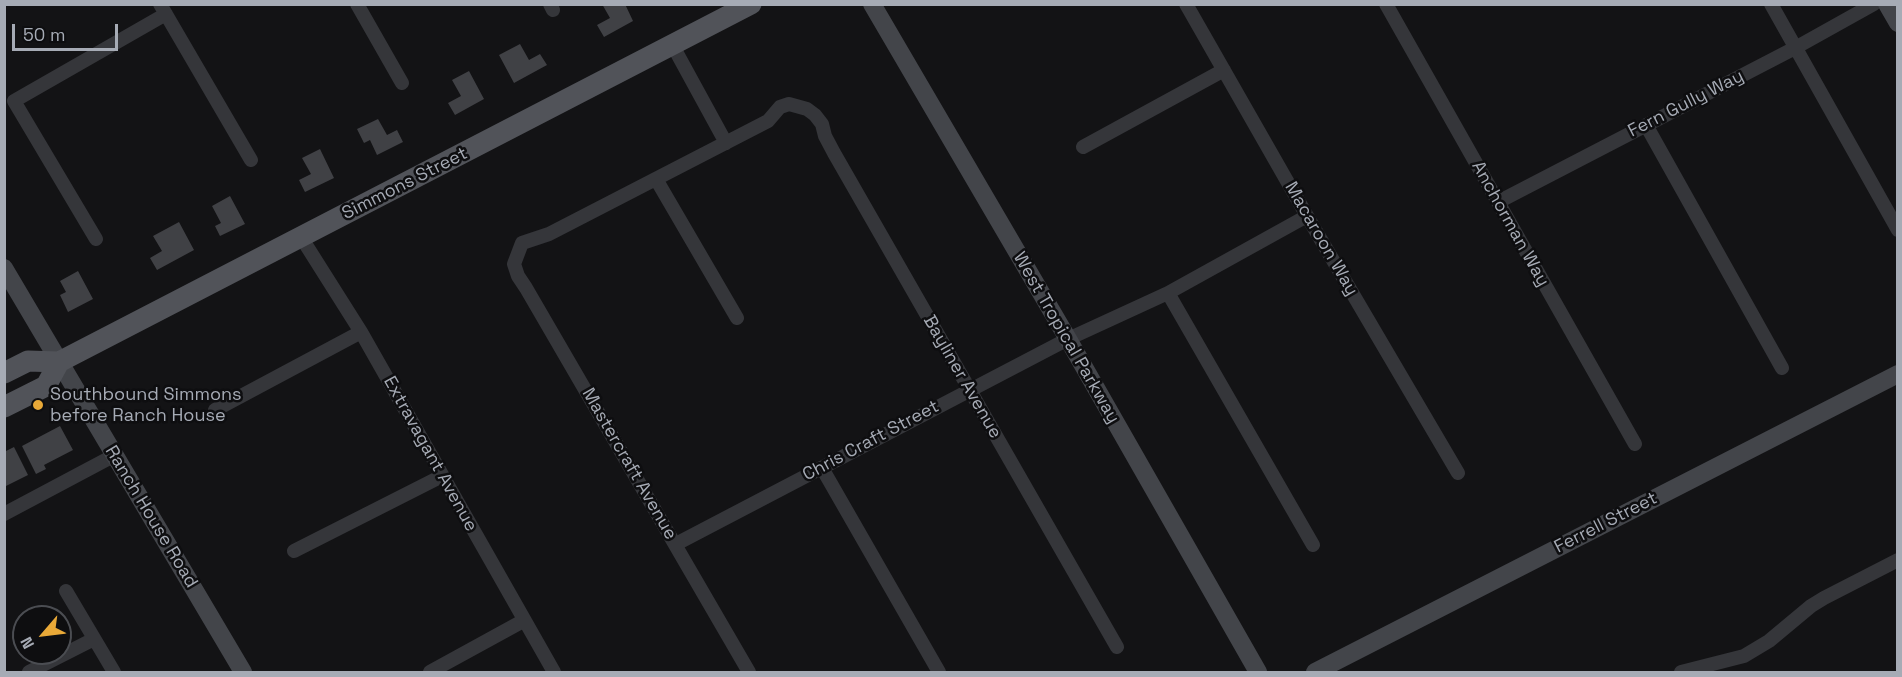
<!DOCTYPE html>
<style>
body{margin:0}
#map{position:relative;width:1902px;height:677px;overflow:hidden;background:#131315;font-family:"Space Grotesk",sans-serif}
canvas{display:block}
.frame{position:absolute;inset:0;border:6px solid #a6abb5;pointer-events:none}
.north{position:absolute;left:12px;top:605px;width:60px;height:60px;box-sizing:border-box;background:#0e0e10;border:2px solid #4b4d52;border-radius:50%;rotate:242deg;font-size:16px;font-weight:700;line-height:24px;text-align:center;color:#a6abb5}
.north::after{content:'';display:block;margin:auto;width:21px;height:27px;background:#e9a938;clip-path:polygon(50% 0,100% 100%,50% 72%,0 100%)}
.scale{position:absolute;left:12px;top:24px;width:106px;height:27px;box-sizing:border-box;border:3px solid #a6abb5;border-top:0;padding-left:8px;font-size:18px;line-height:21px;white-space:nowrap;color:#a6abb5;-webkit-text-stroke:4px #0e0e10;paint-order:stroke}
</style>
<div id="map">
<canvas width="1902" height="677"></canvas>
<div class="frame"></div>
<div class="north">N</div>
<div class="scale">50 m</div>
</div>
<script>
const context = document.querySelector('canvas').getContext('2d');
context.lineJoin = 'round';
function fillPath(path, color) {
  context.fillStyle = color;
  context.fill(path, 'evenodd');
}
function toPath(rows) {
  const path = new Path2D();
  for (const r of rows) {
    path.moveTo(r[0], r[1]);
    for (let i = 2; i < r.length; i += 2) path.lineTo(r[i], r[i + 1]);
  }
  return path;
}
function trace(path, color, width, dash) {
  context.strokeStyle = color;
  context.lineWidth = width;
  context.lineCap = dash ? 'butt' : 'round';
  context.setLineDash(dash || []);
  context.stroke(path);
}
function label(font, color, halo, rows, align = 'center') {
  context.font = font + ' "Space Grotesk",sans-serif';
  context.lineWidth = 5;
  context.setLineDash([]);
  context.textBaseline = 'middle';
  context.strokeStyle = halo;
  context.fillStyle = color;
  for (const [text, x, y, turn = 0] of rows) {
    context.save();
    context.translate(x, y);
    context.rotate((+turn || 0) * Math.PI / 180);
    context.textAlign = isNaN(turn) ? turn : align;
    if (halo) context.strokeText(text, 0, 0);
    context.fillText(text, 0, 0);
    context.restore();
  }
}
const building = toPath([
 [602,4,625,4,633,21,604,37,597,25,610,18],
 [520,44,529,60,540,54,547,65,514,83,499,55],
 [469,71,484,99,455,115,448,103,461,96,452,80],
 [378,119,387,135,397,130,403,142,377,155,370,140,364,143,357,129],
 [320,149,334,178,305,192,299,180,311,174,302,158],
 [230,196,245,224,220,236,215,226,221,223,212,206],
 [179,222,194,250,157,270,150,258,162,251,153,236],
 [78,271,93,299,68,312,60,295,66,292,60,281],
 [60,426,73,450,44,465,46,469,36,474,22,446],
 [14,447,28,475,4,487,4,452]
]);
const street = toPath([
 [160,4,251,160],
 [357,4,402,83],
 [550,4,553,10],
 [1186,4,1307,216,1458,473],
 [1386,4,1635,444],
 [1771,4,1898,230],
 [673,46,726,143],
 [1646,125,1782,368],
 [1083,147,1224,70],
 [656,179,737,318],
 [1498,202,1795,48,1874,4],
 [301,237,361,332,554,672],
 [96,239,14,101,166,14],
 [1168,293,1313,545],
 [215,410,361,332],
 [822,468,939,672],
 [4,514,115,455],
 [676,544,1068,339,1168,293,1307,216],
 [294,551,442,476],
 [66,591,114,672],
 [29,672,94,639],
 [430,672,523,621],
 [749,672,526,288,518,276,514,264,522,243,549,234,768,121,780,107,789,104,807,109,815,115,822,124,825,136,834,153,1117,647],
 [1681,672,1744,656,1769,641,1811,606,1824,598,1898,560]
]);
const secondary = toPath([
 [872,4,1068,339,1258,672],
 [1887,4,1898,23],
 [4,268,243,672],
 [1315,672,1898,374]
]);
const primary = toPath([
 [4,373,28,361,59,362,751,4],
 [4,407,46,386,59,362]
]);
const markers = [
 [38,405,6,"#e9a938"]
];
const streetNames = [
 ["Fern Gully Way",1686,104,-27],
 ["Simmons Street",405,184,-27],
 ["Anchorman Way",1510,224,61],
 ["Macaroon Way",1321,239,60],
 ["West Tropical Parkway",1066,338,60],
 ["Bayliner Avenue",962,377,60],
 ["Chris Craft Street",871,441,-28],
 ["Extravagant Avenue",430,454,61],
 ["Mastercraft Avenue",629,464,60],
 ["Ranch House Road",151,517,59],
 ["Ferrell Street",1606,523,-27]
];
const poiNames = [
 ["Southbound Simmons",50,395],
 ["before Ranch House",50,416]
];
fillPath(building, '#404145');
trace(street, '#35363a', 14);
trace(secondary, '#43454a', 18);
trace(primary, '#515359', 21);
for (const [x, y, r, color] of markers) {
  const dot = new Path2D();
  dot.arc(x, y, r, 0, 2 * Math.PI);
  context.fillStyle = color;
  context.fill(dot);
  trace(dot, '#0e0e10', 2);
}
label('18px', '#a6abb5', '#0e0e10', streetNames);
label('18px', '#a6abb5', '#0e0e10', poiNames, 'left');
</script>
